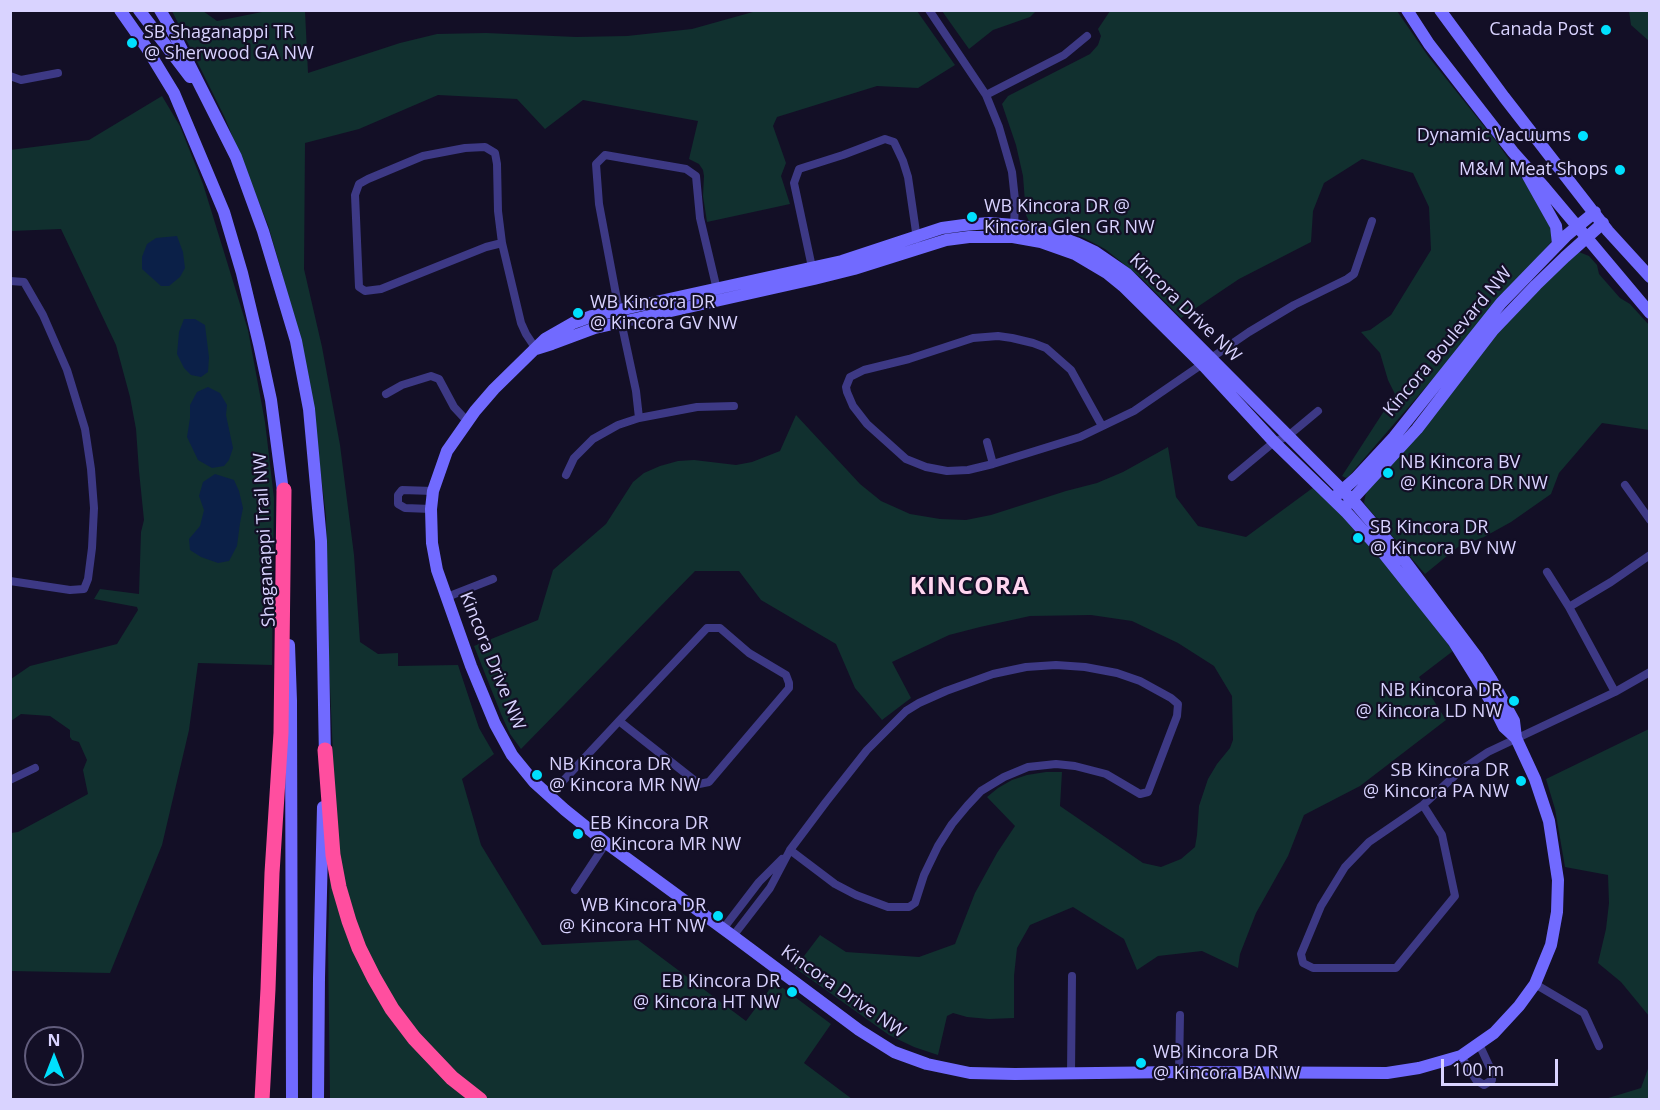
<!DOCTYPE html>
<style>
body{margin:0}
#map{position:relative;width:1660px;height:1110px;overflow:hidden;background:#130f26;font-family:"Open Sans",sans-serif}
canvas{display:block}
.frame{position:absolute;inset:0;border:12px solid #d9d3ff;pointer-events:none}
.north{position:absolute;left:24px;top:1026px;width:60px;height:60px;box-sizing:border-box;background:#130f26;border:2px solid #625d7d;border-radius:50%;rotate:0deg;font-size:16px;font-weight:700;line-height:24px;text-align:center;color:#d9d3ff}
.north::after{content:'';display:block;margin:auto;width:21px;height:27px;background:#00e0fe;clip-path:polygon(50% 0,100% 100%,50% 72%,0 100%)}
.scale{position:absolute;left:1441px;top:1059px;width:117px;height:27px;box-sizing:border-box;border:3px solid #d9d3ff;border-top:0;padding-left:8px;font-size:18px;line-height:21px;white-space:nowrap;color:#d9d3ff;-webkit-text-stroke:4px #130f26;paint-order:stroke}
</style>
<div id="map">
<canvas width="1660" height="1110"></canvas>
<div class="frame"></div>
<div class="north">N</div>
<div class="scale">100 m</div>
</div>
<script>
const context = document.querySelector('canvas').getContext('2d');
context.lineJoin = 'round';
function fillPath(path, color) {
  context.fillStyle = color;
  context.fill(path, 'evenodd');
}
function toPath(rows) {
  const path = new Path2D();
  for (const r of rows) {
    path.moveTo(r[0], r[1]);
    for (let i = 2; i < r.length; i += 2) path.lineTo(r[i], r[i + 1]);
  }
  return path;
}
function trace(path, color, width, dash) {
  context.strokeStyle = color;
  context.lineWidth = width;
  context.lineCap = dash ? 'butt' : 'round';
  context.setLineDash(dash || []);
  context.stroke(path);
}
function label(font, color, halo, rows, align = 'center') {
  context.font = font + ' "Open Sans",sans-serif';
  context.lineWidth = 4.5;
  context.setLineDash([]);
  context.textBaseline = 'middle';
  context.strokeStyle = halo;
  context.fillStyle = color;
  for (const [text, x, y, turn = 0] of rows) {
    context.save();
    context.translate(x, y);
    context.rotate((+turn || 0) * Math.PI / 180);
    context.textAlign = isNaN(turn) ? turn : align;
    if (halo) context.strokeText(text, 0, 0);
    context.fillText(text, 0, 0);
    context.restore();
  }
}
const green = toPath([
 [760,10,917,11,955,65,918,88,877,86,777,117,773,126,786,163,781,176,790,204,707,222,703,196,704,176,703,170,699,164,689,159,698,121,583,100,545,129,517,99,438,95,359,129,305,143,304,269,322,347,340,445,354,555,360,642,378,654,398,653,398,666,458,665,479,728,494,754,462,779,481,845,542,945,638,940,746,1021,775,982,831,1024,804,1063,852,1099,330,1099,328,945,333,756,329,663,326,516,317,443,282,273,268,225,225,118,172,11,203,11,217,21,267,11,305,11,308,73,400,43,437,34,486,33,576,37,627,36,692,29],
 [942,11,1036,11,1030,17,993,30,969,49],
 [1110,11,1397,11,1428,56,1496,141,1536,198,1550,223,1552,241,1349,476,1346,478,1342,476,1395,394,1388,380,1380,353,1361,332,1370,330,1391,315,1431,250,1429,207,1413,173,1362,159,1324,183,1313,211,1311,242,1239,279,1181,318,1140,277,1105,249,1084,238,1060,229,1029,221,1026,215,1023,176,1016,145,1002,104,1008,96,1090,54,1098,45,1101,36,1098,29],
 [1629,11,1649,11,1649,41,1631,25],
 [162,96,180,126,203,184,248,330,265,422,274,498,272,665,198,663,189,730,162,845,110,973,11,971,11,833,18,832,88,794,83,770,87,760,79,742,72,740,70,737,70,730,50,716,21,714,11,721,11,679,30,666,117,644,138,610,137,607,94,599,100,589,139,594,141,532,144,520,139,471,136,429,130,397,116,345,61,229,11,231,10,150,89,140],
 [1579,252,1589,256,1597,265,1599,274,1620,298,1630,304,1649,325,1649,430,1602,423,1559,473,1551,494,1511,522,1484,537,1458,547,1425,574,1367,507,1364,503,1366,492,1512,313],
 [796,415,860,484,881,501,910,514,940,519,966,520,991,515,1066,491,1097,483,1123,472,1168,447,1176,497,1198,526,1246,537,1314,487,1354,527,1390,566,1453,651,1419,677,1446,720,1360,786,1304,815,1288,856,1256,913,1240,954,1238,968,1202,951,1158,956,1137,970,1124,939,1073,907,1030,925,1017,948,1014,976,1014,1018,989,1019,967,1017,953,1013,947,1016,938,1055,914,1047,889,1035,795,968,820,935,846,952,919,957,955,944,975,893,997,853,1015,826,987,797,998,788,1012,780,1027,775,1046,772,1062,772,1060,806,1143,863,1161,867,1181,859,1195,847,1197,835,1199,806,1208,779,1217,764,1230,748,1233,740,1232,696,1214,666,1178,643,1132,621,1091,615,1030,616,980,627,949,635,892,662,911,698,882,720,855,688,836,644,761,600,739,571,695,571,521,749,510,734,501,714,474,646,538,620,553,570,606,524,633,482,644,473,660,466,678,461,694,460,736,465,752,462,780,451],
 [1649,729,1649,1019,1649,1016,1621,982,1598,963,1606,929,1609,903,1608,875,1565,867,1555,809,1546,779],
 [1649,1066,1649,1099,1605,1099,1641,1088]
]);
const water = toPath([
 [177,236,183,252,185,268,180,277,169,286,161,286,142,269,142,257,147,244,156,238],
 [184,319,195,319,205,325,209,357,208,372,201,377,191,375,184,368,177,354,179,332],
 [208,387,220,393,227,405,226,415,233,448,229,460,224,466,212,468,198,460,187,437,190,418,190,405,197,392],
 [215,474,234,480,239,491,243,508,240,523,237,546,229,561,218,563,201,557,190,550,189,539,200,526,204,510,199,496,203,482]
]);
const street = toPath([
 [929,10,986,95,999,127,1012,172,1015,200,1014,228],
 [10,76,21,80,58,73],
 [986,95,1064,55,1087,36],
 [502,243,486,247,381,289,365,291,359,287,355,195,359,184,368,179,423,156,465,148,485,147,495,153,497,164,498,211,502,243,521,323,526,334,536,349],
 [813,272,794,183,799,169,843,155,885,139,894,142,903,161,908,177,917,239],
 [10,281,24,282,43,315,67,370,85,429,91,469,94,508,92,548,88,579,84,589,70,590,10,581],
 [386,394,402,385,431,376,439,379,454,407,467,421],
 [639,418,636,391,621,321,599,204,596,164,605,155,686,169,696,176,700,218,718,294],
 [1102,426,1071,370,1046,348,1033,343,1012,338,998,336,973,338,909,359,864,370,850,377,846,387,847,392,853,406,867,424,906,459,926,467,947,471,968,470,993,464,1080,437,1134,411,1249,332,1294,305,1347,279,1354,274,1372,221],
 [987,442,993,464],
 [566,475,574,458,593,439,618,425,639,418,697,407,734,406],
 [1232,477,1274,442,1288,436,1318,411],
 [1625,485,1650,520],
 [431,509,405,508,398,504,398,495,402,490,433,491],
 [1547,572,1569,607,1615,692],
 [447,597,493,579],
 [1569,607,1611,582,1650,555],
 [10,780,35,768],
 [549,796,619,721,707,628,720,628,749,653,786,675,789,683,789,688,709,782,699,784,619,721],
 [1423,805,1442,835,1455,896,1396,968,1313,968,1303,963,1301,954,1321,906,1345,867,1369,842,1423,805,1461,770,1488,752,1615,692,1650,672],
 [575,890,606,843],
 [723,929,759,882,782,859],
 [733,936,770,888,790,850,826,802,867,750,906,711,919,703,946,691,993,674,1026,667,1056,665,1085,667,1117,673,1140,681,1171,698,1178,704,1177,716,1148,792,1140,794,1106,774,1075,766,1056,764,1028,767,1004,777,981,791,967,806,952,824,938,846,924,875,915,903,909,907,888,907,856,895,835,884,790,850],
 [1535,984,1584,1013,1599,1046],
 [1461,1056,1476,1080,1484,1085,1492,1080,1492,1072,1479,1044],
 [1179,1072,1180,1015],
 [1071,1073,1072,976]
]);
const secondary = toPath([
 [120,10,146,47,174,93,224,212,242,273,259,344,271,400,284,499],
 [139,10,190,77],
 [160,10,172,30,236,157,263,231,296,341,309,409,321,541,325,759],
 [1407,10,1429,44,1513,152,1545,188,1650,313],
 [1440,10,1504,97,1608,231,1650,277],
 [1528,176,1556,226,1558,244],
 [536,349,552,344,595,328,814,279,854,269,946,240,969,237,1013,237,1041,242,1075,254,1107,273,1123,286,1202,364,1274,442,1347,513,1384,554,1454,642,1492,703,1504,727,1516,738,1535,779,1549,821,1558,880,1557,912,1551,945,1535,984,1519,1006,1494,1033,1461,1056,1419,1068,1387,1073,1179,1072,1015,1074,970,1073,927,1064,894,1052,859,1030,733,936,606,843,565,810,534,782,512,755,495,724,471,666,437,570,432,543,431,509,433,491,447,451,475,411,494,389,545,339,573,323,592,316,842,261,942,228,964,225,989,223,1014,225,1042,230,1076,243,1095,252,1127,274,1356,504,1405,561,1477,657,1491,679,1514,721,1516,738],
 [1338,494,1356,478,1394,437,1501,303,1567,235,1595,212],
 [1348,504,1417,429,1493,330,1536,285,1565,257,1603,223],
 [289,645,291,701,292,1100],
 [318,1100,319,978,323,807]
]);
const highway = toPath([
 [325,750,333,855,339,887,349,921,359,948,374,978,392,1009,414,1038,452,1078,480,1100],
 [262,1100,268,989,272,873,281,733,284,490]
]);
const markers = [
 [1606,30,6,"#00e0fe"],
 [132,43,6,"#00e0fe"],
 [1583,136,6,"#00e0fe"],
 [1620,170,6,"#00e0fe"],
 [972,217,6,"#00e0fe"],
 [578,313,6,"#00e0fe"],
 [1388,473,6,"#00e0fe"],
 [1358,538,6,"#00e0fe"],
 [1514,701,6,"#00e0fe"],
 [537,775,6,"#00e0fe"],
 [1521,781,6,"#00e0fe"],
 [578,834,6,"#00e0fe"],
 [718,916,6,"#00e0fe"],
 [792,992,6,"#00e0fe"],
 [1141,1063,6,"#00e0fe"]
];
const poiNames = [
 ["Canada Post",1594,30,"right"],
 ["SB Shaganappi TR",144,33],
 ["@ Sherwood GA NW",144,54],
 ["Dynamic Vacuums",1571,136,"right"],
 ["M&M Meat Shops",1608,170,"right"],
 ["WB Kincora DR @",984,207],
 ["Kincora Glen GR NW",984,228],
 ["WB Kincora DR",590,303],
 ["@ Kincora GV NW",590,324],
 ["NB Kincora BV",1400,463],
 ["@ Kincora DR NW",1400,484],
 ["SB Kincora DR",1370,528],
 ["@ Kincora BV NW",1370,549],
 ["NB Kincora DR",1502,691,"right"],
 ["@ Kincora LD NW",1502,712,"right"],
 ["NB Kincora DR",549,765],
 ["@ Kincora MR NW",549,786],
 ["SB Kincora DR",1509,771,"right"],
 ["@ Kincora PA NW",1509,792,"right"],
 ["EB Kincora DR",590,824],
 ["@ Kincora MR NW",590,845],
 ["WB Kincora DR",706,906,"right"],
 ["@ Kincora HT NW",706,927,"right"],
 ["EB Kincora DR",780,982,"right"],
 ["@ Kincora HT NW",780,1003,"right"],
 ["WB Kincora DR",1153,1053],
 ["@ Kincora BA NW",1153,1074]
];
const streetNames = [
 ["Kincora Drive NW",1185,308,44],
 ["Kincora Boulevard NW",1448,342,-50],
 ["Shaganappi Trail NW",265,540,-93],
 ["Kincora Drive NW",492,661,68],
 ["Kincora Drive NW",843,992,35]
];
const districtNames = [
 ["KINCORA",970,587]
];
fillPath(green, '#11302f');
fillPath(water, '#0b2048');
trace(street, '#3d3985', 8);
trace(secondary, '#716aff', 12);
trace(highway, '#ff4e9f', 15);
for (const [x, y, r, color] of markers) {
  const dot = new Path2D();
  dot.arc(x, y, r, 0, 2 * Math.PI);
  context.fillStyle = color;
  context.fill(dot);
  trace(dot, '#130f26', 2);
}
label('18px', '#d9d3ff', '#130f26', poiNames, 'left');
label('18px', '#d9d3ff', '#130f26', streetNames);
context.letterSpacing = '1.5px';
label('bold 24px', '#ffd5ef', '#130f26', districtNames);
context.letterSpacing = '0px';
</script>
